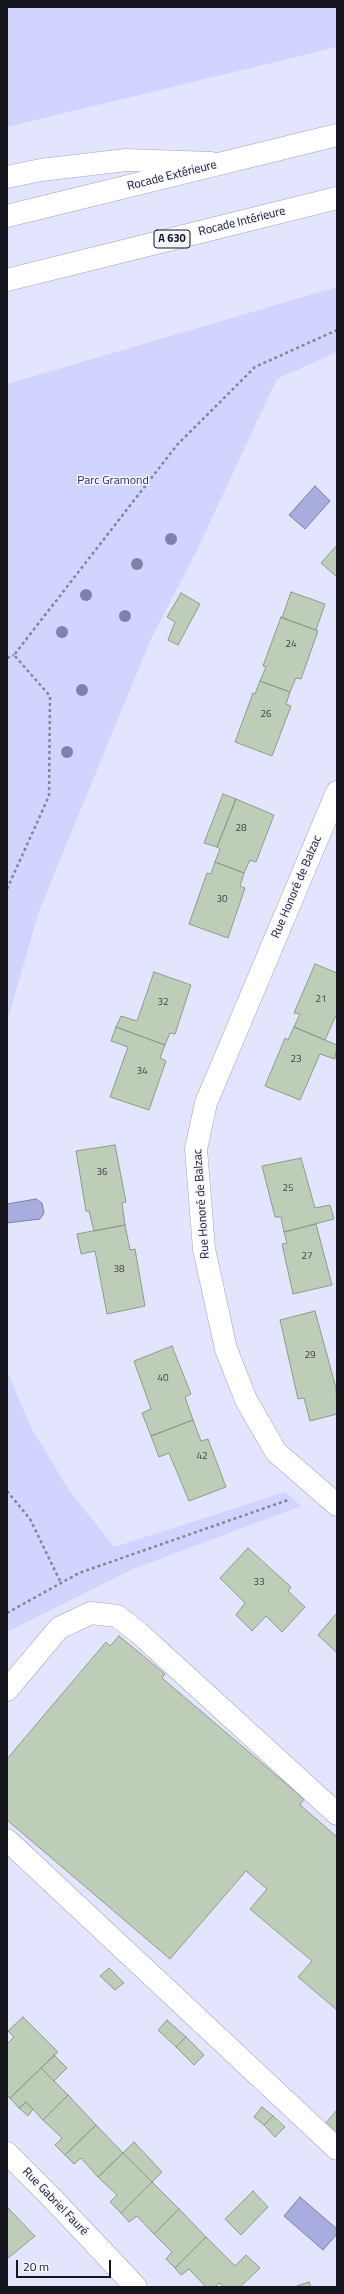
<!DOCTYPE html>
<meta charset="utf-8">
<style>
body{margin:0}
#map{position:relative;width:344px;height:2294px;overflow:hidden;background:#e3e5fe;font-family:"Titillium Web",sans-serif}
canvas{display:block}
.frame{position:absolute;inset:0;border:8px solid #14151d;pointer-events:none}
.scale{position:absolute;left:16px;top:2260px;width:95px;height:18px;box-sizing:border-box;border:2px solid #14151d;border-top:0;padding-left:5px;font-size:12px;line-height:14px;white-space:nowrap;color:#14151d;-webkit-text-stroke:3px #f3f4fe;paint-order:stroke}
</style>
<div id="map">
<canvas width="344" height="2294"></canvas>
<div class="frame"></div>
<div class="scale">20 m</div>
</div>
<script>
const context = document.querySelector('canvas').getContext('2d');
context.lineJoin = 'round';
function fillPath(path, color) {
  context.fillStyle = color;
  context.fill(path, 'evenodd');
}
function toPath(rows) {
  const path = new Path2D();
  for (const r of rows) {
    path.moveTo(r[0], r[1]);
    for (let i = 2; i < r.length; i += 2) path.lineTo(r[i], r[i + 1]);
  }
  return path;
}
function trace(path, color, width, dash) {
  context.strokeStyle = color;
  context.lineWidth = width;
  context.lineCap = dash ? 'butt' : 'round';
  context.setLineDash(dash || []);
  context.stroke(path);
}
function label(font, color, halo, rows, align = 'center') {
  context.font = font + ' "Titillium Web",sans-serif';
  context.lineWidth = 3;
  context.setLineDash([]);
  context.textBaseline = 'middle';
  context.strokeStyle = halo;
  context.fillStyle = color;
  for (const [text, x, y, turn = 0] of rows) {
    context.save();
    context.translate(x, y);
    context.rotate((+turn || 0) * Math.PI / 180);
    context.textAlign = isNaN(turn) ? turn : align;
    if (halo) context.strokeText(text, 0, 0);
    context.fillText(text, 0, 0);
    context.restore();
  }
}
const green = toPath([
 [7,7,337,7,337,47,7,127],
 [337,287,337,352,277,379,196,552,150,641,39,911,7,1022,7,384],
 [7,1371,32,1429,69,1490,114,1547,285,1492,301,1506,133,1569,7,1632]
]);
const water = toPath([
 [315,486,330,501,305,529,289,515,315,486],
 [36,1199,42,1203,44,1213,40,1219,7,1223,7,1204,36,1199],
 [300,2197,337,2229,337,2234,323,2250,284,2216,300,2197]
]);
const building = toPath([
 [337,545,337,577,321,563,337,545],
 [291,592,325,604,316,630,282,618,291,592],
 [181,593,200,604,178,645,168,640,175,622,167,617,181,593],
 [281,617,318,631,301,679,296,678,290,692,260,681,266,667,263,666,281,617],
 [260,681,290,692,286,704,291,706,272,756,235,742,253,693,255,694,260,681],
 [223,794,236,799,217,847,204,843,223,794],
 [236,799,274,815,256,862,250,860,244,873,215,862,220,849,217,847,236,799],
 [215,862,244,873,240,886,245,888,228,938,189,924,207,873,211,874,215,862],
 [315,964,337,973,337,1013,325,1040,294,1027,300,1014,294,1013,315,964],
 [154,972,191,985,175,1034,170,1033,165,1045,116,1027,121,1016,137,1021,154,972],
 [116,1027,165,1045,160,1058,166,1061,149,1110,110,1097,128,1047,111,1041,116,1027],
 [294,1027,337,1045,335,1059,320,1054,300,1100,265,1086,285,1038,288,1040,294,1027],
 [115,1145,126,1202,122,1203,125,1225,94,1231,89,1211,86,1211,76,1151,115,1145],
 [301,1158,315,1208,330,1205,334,1219,284,1232,281,1217,275,1217,262,1166,301,1158],
 [316,1224,332,1285,293,1294,282,1244,287,1243,284,1232,316,1224],
 [125,1225,130,1250,135,1249,145,1306,107,1314,95,1251,81,1254,77,1234,125,1225],
 [315,1311,336,1388,337,1414,310,1421,304,1398,298,1399,280,1320,315,1311],
 [172,1346,191,1394,185,1397,193,1420,151,1436,142,1413,151,1409,134,1361,172,1346],
 [193,1420,201,1441,208,1439,226,1487,189,1501,169,1453,159,1457,151,1436,193,1420],
 [248,1548,291,1587,288,1591,305,1607,282,1632,266,1616,252,1631,236,1615,245,1603,220,1578,248,1548],
 [337,1613,337,1653,318,1635,337,1613],
 [119,1636,165,1674,162,1678,304,1799,300,1805,337,1837,337,2010,298,1977,312,1961,250,1909,267,1889,246,1871,170,1959,7,1820,7,1759,106,1642,110,1646,119,1636],
 [109,1968,124,1983,115,1990,100,1976,109,1968],
 [23,2017,58,2052,10,2098,7,2096,7,2044,14,2037,8,2031,23,2017],
 [167,2020,186,2037,176,2047,158,2030,167,2020],
 [186,2037,204,2055,194,2065,176,2047,186,2037],
 [54,2055,67,2068,54,2081,41,2068,54,2055],
 [41,2068,68,2095,43,2120,26,2102,19,2108,10,2098,41,2068],
 [68,2095,96,2125,65,2155,55,2145,62,2138,43,2120,68,2095],
 [26,2102,33,2109,28,2116,19,2108,26,2102],
 [262,2107,273,2116,264,2125,254,2117,262,2107],
 [337,2110,337,2135,325,2124,337,2110],
 [273,2116,285,2127,275,2137,264,2125,273,2116],
 [96,2125,123,2153,98,2177,81,2158,74,2164,65,2155,96,2125],
 [134,2142,162,2172,152,2182,123,2153,134,2142],
 [123,2153,152,2182,121,2213,110,2202,117,2195,98,2177,123,2153],
 [152,2182,179,2209,154,2234,137,2216,129,2222,121,2213,152,2182],
 [253,2191,268,2207,241,2235,225,2219,253,2191],
 [7,2207,35,2236,7,2259,7,2207],
 [179,2209,206,2237,175,2268,166,2259,172,2252,154,2234,179,2209],
 [206,2237,235,2266,246,2255,260,2268,240,2287,224,2287,219,2283,215,2287,206,2287,189,2269,181,2275,175,2268,206,2237],
 [309,2282,311,2287,297,2287,297,2286,309,2282]
]);
const path = toPath([
 [7,658,14,655],
 [7,889,49,796,50,696,14,655,177,445,255,367,337,330],
 [7,1491,30,1519,61,1583],
 [7,1613,79,1573,288,1500]
]);
const minor = toPath([
 [7,177,41,170,126,160,211,163],
 [337,792,206,1103,196,1149,204,1249,226,1349,246,1400,276,1452,337,1505],
 [7,1690,59,1628,91,1613,117,1616,139,1633,337,1814],
 [7,1840,337,2149],
 [7,2153,51,2197,136,2287]
]);
const highway = toPath([
 [7,216,337,135],
 [7,280,337,198]
]);
const trees = [
 [171,539],
 [137,564],
 [86,595],
 [125,616],
 [62,632],
 [82,690],
 [67,752]
];
const numberNames = [
 ["24",291,645],
 ["26",266,715],
 ["28",241,829],
 ["30",222,900],
 ["21",321,1000],
 ["32",163,1003],
 ["23",296,1060],
 ["34",142,1072],
 ["36",102,1173],
 ["25",288,1189],
 ["27",307,1257],
 ["38",119,1270],
 ["29",310,1356],
 ["40",163,1379],
 ["42",202,1457],
 ["33",259,1583]
];
const shields = [
 [172,239,36]
];
const shieldNames = [
 ["A 630",172,239]
];
const streetNames = [
 ["Rocade Extérieure",172,176,-14],
 ["Rocade Intérieure",242,222,-14],
 ["Rue Honoré de Balzac",297,887,-67],
 ["Rue Honoré de Balzac",202,1204,-94],
 ["Rue Gabriel Fauré",55,2202,46]
];
const parkNames = [
 ["Parc Gramond",113,481]
];
fillPath(green, '#d1d4fe');
fillPath(water, '#a9acdf');
trace(water, '#7c7fa5', 1);
fillPath(building, '#becdb8');
trace(building, '#8d9c88', 1);
trace(minor, '#a3a5bc', 23);
trace(highway, '#a3a5bc', 23);
trace(path, '#848597', 2.5, [3, 3]);
trace(minor, '#fff', 22);
trace(highway, '#fff', 22);
context.fillStyle = '#8180ac';
for (const [x, y] of trees) {
  context.beginPath();
  context.arc(x, y, 6, 0, 2 * Math.PI);
  context.fill();
}
label('10px', '#3e4344', null, numberNames);
for (const [x, y, w] of shields) {
  const box = new Path2D();
  box.roundRect(x - w / 2, y - 9, w, 18, 3);
  context.fillStyle = '#f3f4fe';
  context.fill(box);
  trace(box, '#14151d', 1);
}
label('bold 11px', '#14151d', null, shieldNames);
label('12px', '#14151d', '#f3f4fe', streetNames);
label('12px', '#302d69', '#f3f4fe', parkNames);
</script>
